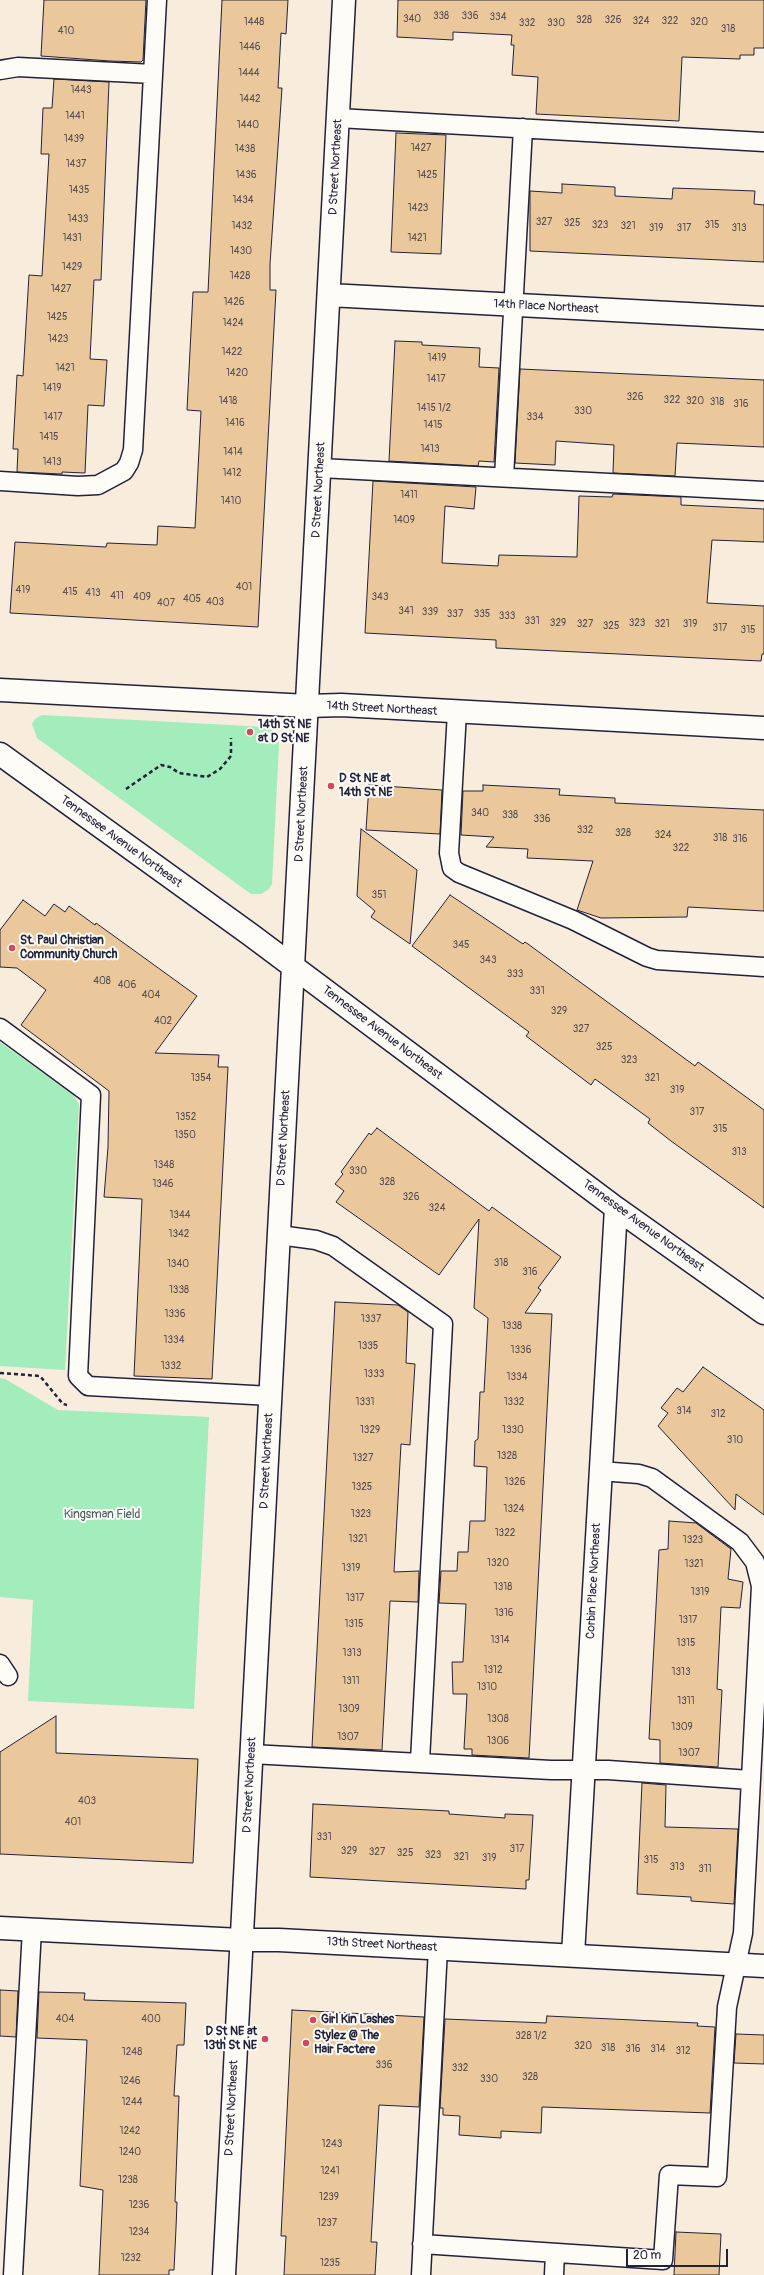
<!DOCTYPE html>
<style>
body{margin:0}
#map{position:relative;width:764px;height:2275px;overflow:hidden;background:#f8ecdc;font-family:Pangolin,sans-serif}
canvas{display:block}
.scale{position:absolute;left:626px;top:2249px;width:102px;height:18px;box-sizing:border-box;border:2px solid #22223b;border-top:0;padding-left:5px;font-size:12px;line-height:14px;white-space:nowrap;color:#22223b;-webkit-text-stroke:3px #fdfcf7;paint-order:stroke}
</style>
<div id="map">
<canvas width="764" height="2275"></canvas>
<div class="scale">20 m</div>
</div>
<script>
const context = document.querySelector('canvas').getContext('2d');
context.lineJoin = 'round';
function fillPath(path, color) {
  context.fillStyle = color;
  context.fill(path, 'evenodd');
}
function toPath(rows) {
  const path = new Path2D();
  for (const r of rows) {
    path.moveTo(r[0], r[1]);
    for (let i = 2; i < r.length; i += 2) path.lineTo(r[i], r[i + 1]);
  }
  return path;
}
function trace(path, color, width, dash) {
  context.strokeStyle = color;
  context.lineWidth = width;
  context.lineCap = dash ? 'butt' : 'round';
  context.setLineDash(dash || []);
  context.stroke(path);
}
function label(font, color, halo, rows, align = 'center') {
  context.font = font + ' Pangolin,sans-serif';
  context.lineWidth = 4;
  context.setLineDash([]);
  context.textBaseline = 'middle';
  context.strokeStyle = halo;
  context.fillStyle = color;
  for (const [text, x, y, turn = 0] of rows) {
    context.save();
    context.translate(x, y);
    context.rotate((+turn || 0) * Math.PI / 180);
    context.textAlign = isNaN(turn) ? turn : align;
    if (halo) context.strokeText(text, 0, 0);
    context.fillText(text, 0, 0);
    context.restore();
  }
}
const green = toPath([
 [42,715,267,727,273,731,278,736,279,745,272,884,269,889,261,894,251,894,37,738,32,724,35,719],
 [0,1042,73,1095,79,1104,65,1370,0,1366],
 [0,1378,5,1379,58,1410,209,1417,194,1709,28,1701,33,1600,0,1597]
]);
const building = toPath([
 [44,0,146,0,143,60,141,62,110,61,41,56,44,0],
 [222,0,288,0,286,34,281,33,278,88,282,88,270,264,270,290,276,290,258,627,10,613,15,542,106,547,107,543,157,545,158,526,195,528,201,411,187,410,193,292,208,292,222,0],
 [398,0,764,0,764,48,754,48,754,55,740,55,740,59,682,57,679,121,536,114,538,77,512,75,514,45,511,45,512,35,453,32,453,40,397,37,398,0],
 [54,79,109,82,101,280,94,280,90,359,107,360,104,406,88,405,85,473,62,472,62,474,17,472,18,449,13,449,17,375,23,376,29,275,42,276,49,154,41,154,43,108,52,108,54,79],
 [396,133,446,135,441,254,391,252,396,133],
 [562,184,615,187,615,196,672,199,673,188,755,191,754,204,764,205,764,262,530,251,530,191,562,193,562,184],
 [395,341,422,342,422,345,480,348,479,367,499,368,494,462,479,461,478,466,389,461,395,341],
 [520,369,764,380,764,447,677,443,675,476,613,473,614,445,556,441,555,465,515,463,520,369],
 [373,481,476,487,474,509,445,506,442,563,498,566,499,555,577,557,579,496,612,497,613,494,681,497,681,505,764,509,764,542,712,540,707,603,764,606,764,654,762,654,761,661,496,648,496,640,365,633,373,481],
 [369,785,442,790,440,834,366,830,369,785],
 [483,785,560,789,559,795,615,798,615,803,764,810,764,911,688,907,687,917,601,918,577,910,593,861,527,858,528,849,486,847,494,837,461,835,463,791,483,791,483,785],
 [361,829,417,870,410,944,371,917,375,911,357,896,361,829],
 [450,895,523,944,525,942,528,944,695,1066,698,1062,764,1110,764,1208,671,1141,648,1123,650,1119,595,1079,591,1085,526,1036,529,1032,412,946,450,895],
 [23,900,45,916,54,904,65,912,69,906,95,925,96,923,197,996,155,1053,219,1055,218,1067,228,1067,212,1379,134,1376,142,1199,104,1197,108,1147,109,1091,21,1025,46,990,17,968,0,967,0,930,23,900],
 [377,1128,489,1211,492,1207,561,1257,538,1288,541,1290,525,1313,552,1314,529,1758,472,1755,472,1749,464,1749,467,1694,453,1694,452,1662,463,1662,466,1604,439,1603,441,1571,457,1571,458,1552,468,1552,470,1521,485,1521,487,1467,474,1466,475,1441,478,1439,480,1392,484,1392,488,1318,474,1308,479,1219,439,1275,336,1202,344,1191,335,1184,343,1174,341,1172,369,1133,371,1135,377,1128],
 [335,1302,398,1305,408,1312,406,1363,415,1364,410,1445,401,1444,394,1572,419,1571,418,1602,390,1601,382,1750,312,1747,335,1302],
 [703,1367,764,1410,764,1515,736,1494,735,1510,658,1426,668,1413,661,1408,677,1388,683,1392,703,1367],
 [669,1521,696,1523,731,1549,728,1579,743,1582,740,1608,721,1607,717,1689,722,1690,718,1767,660,1763,660,1740,649,1739,659,1550,668,1549,669,1521],
 [56,1716,56,1753,198,1759,193,1863,0,1854,0,1752,56,1716],
 [642,1783,666,1785,665,1827,738,1829,734,1904,691,1901,691,1897,637,1894,642,1783],
 [313,1804,449,1811,449,1814,505,1818,505,1814,533,1815,529,1880,526,1880,526,1889,310,1877,313,1804],
 [0,1990,18,1991,16,2037,0,2036,0,1990],
 [39,1992,85,1993,84,2000,186,2003,184,2045,177,2045,174,2096,179,2096,175,2202,177,2202,176,2228,174,2270,169,2270,169,2275,99,2275,103,2190,80,2186,87,2040,37,2038,39,1992],
 [292,2010,424,2017,419,2107,379,2105,371,2242,377,2242,375,2275,284,2275,286,2236,281,2236,292,2010],
 [547,2016,698,2023,697,2026,715,2027,710,2113,542,2107,541,2133,501,2131,501,2138,459,2135,460,2116,443,2115,443,2108,440,2108,445,2019,546,2023,547,2016],
 [736,2034,764,2035,764,2064,734,2063,736,2034],
 [676,2232,721,2234,719,2275,674,2275,676,2232]
]);
const path = toPath([
 [126,789,161,765,170,767,179,773,207,777,220,769,231,756,231,738],
 [0,1373,40,1376,63,1404,67,1405]
]);
const lane = toPath([
 [0,70,18,67,153,74],
 [338,118,764,142],
 [320,468,764,491],
 [504,477,523,128],
 [0,481,78,486,98,485,124,471,129,463,133,450,157,0],
 [457,712,449,853,452,868,459,873,573,920,647,957,657,960,764,967],
 [0,1028,91,1095,78,1376,88,1386,271,1396],
 [279,1235,316,1240,333,1246,443,1324,420,1761],
 [0,1664,8,1676],
 [251,1754,551,1770,608,1770,750,1780],
 [422,2244,663,2260,669,2175,717,2177,727,2007,743,1933,761,1586,755,1562,740,1542,652,1478,639,1474,600,1471],
 [13,2275,32,1929],
 [421,2275,438,1948],
 [554,2275,555,2253]
]);
const street = toPath([
 [329,295,764,318],
 [0,754,251,935,616,1208,764,1313],
 [573,1955,616,1208],
 [224,2275,344,0]
]);
const secondary = toPath([
 [0,690,308,706,341,705,764,728],
 [0,1928,241,1940,279,1940,764,1966]
]);
const markers = [
 [250,732,4,"#d1495b"],
 [331,786,4,"#d1495b"],
 [12,948,4,"#d1495b"],
 [313,2020,4,"#d1495b"],
 [265,2039,4,"#d1495b"],
 [306,2043,4,"#d1495b"]
];
const numberNames = [
 ["338",441,16],
 ["336",470,16],
 ["334",498,17],
 ["340",412,19],
 ["328",584,20],
 ["326",613,20],
 ["324",641,21],
 ["322",670,21],
 ["1448",254,22],
 ["320",699,22],
 ["332",527,23],
 ["330",556,23],
 ["318",728,29],
 ["410",66,31],
 ["1446",250,47],
 ["1444",249,73],
 ["1443",81,90],
 ["1442",250,99],
 ["1441",75,116],
 ["1440",248,125],
 ["1439",74,139],
 ["1427",421,148],
 ["1438",245,149],
 ["1437",76,164],
 ["1436",246,175],
 ["1425",427,175],
 ["1435",79,190],
 ["1434",243,200],
 ["1423",418,208],
 ["1433",78,219],
 ["327",544,222],
 ["325",572,223],
 ["323",600,225],
 ["315",712,225],
 ["1432",242,226],
 ["321",628,226],
 ["319",656,228],
 ["317",684,228],
 ["313",739,228],
 ["1431",72,238],
 ["1421",417,238],
 ["1430",241,251],
 ["1429",72,267],
 ["1428",240,276],
 ["1427",61,289],
 ["1426",234,302],
 ["1425",57,317],
 ["1424",233,323],
 ["1423",58,339],
 ["1422",232,352],
 ["1419",437,358],
 ["1421",65,368],
 ["1420",237,373],
 ["1417",436,379],
 ["1419",52,388],
 ["326",635,397],
 ["322",672,400],
 ["1418",228,401],
 ["320",695,401],
 ["318",717,402],
 ["316",741,404],
 ["1415 1/2",434,408],
 ["330",583,411],
 ["1417",53,417],
 ["334",535,417],
 ["1416",235,423],
 ["1415",433,425],
 ["1415",49,437],
 ["1413",430,449],
 ["1414",233,452],
 ["1413",52,462],
 ["1412",232,473],
 ["1411",409,495],
 ["1410",231,501],
 ["1409",404,520],
 ["401",244,587],
 ["419",23,590],
 ["415",70,592],
 ["413",93,593],
 ["411",117,596],
 ["409",142,597],
 ["343",380,597],
 ["405",192,599],
 ["403",215,602],
 ["407",166,603],
 ["341",406,611],
 ["339",430,612],
 ["337",455,614],
 ["335",482,614],
 ["333",507,616],
 ["331",532,621],
 ["329",558,623],
 ["323",637,623],
 ["327",585,624],
 ["321",662,624],
 ["319",690,624],
 ["325",611,626],
 ["317",720,628],
 ["315",748,630],
 ["340",480,813],
 ["338",510,815],
 ["336",542,819],
 ["332",585,830],
 ["328",623,833],
 ["324",663,835],
 ["318",720,838],
 ["316",740,839],
 ["322",681,848],
 ["351",379,895],
 ["345",461,945],
 ["343",488,960],
 ["333",515,974],
 ["408",102,981],
 ["406",127,985],
 ["331",537,991],
 ["404",151,995],
 ["329",559,1011],
 ["402",163,1021],
 ["327",581,1029],
 ["325",604,1047],
 ["323",629,1060],
 ["1354",201,1078],
 ["321",652,1078],
 ["319",677,1090],
 ["317",697,1112],
 ["1352",186,1117],
 ["315",720,1129],
 ["1350",185,1135],
 ["313",739,1152],
 ["1348",164,1165],
 ["330",358,1171],
 ["328",387,1182],
 ["1346",163,1184],
 ["326",411,1197],
 ["324",437,1208],
 ["1344",180,1215],
 ["1342",179,1234],
 ["318",501,1263],
 ["1340",178,1264],
 ["316",530,1272],
 ["1338",179,1290],
 ["1336",175,1314],
 ["1337",371,1319],
 ["1338",512,1326],
 ["1334",174,1340],
 ["1335",368,1346],
 ["1336",521,1350],
 ["1332",171,1366],
 ["1333",374,1374],
 ["1334",517,1377],
 ["1331",365,1402],
 ["1332",514,1402],
 ["314",684,1411],
 ["312",718,1414],
 ["1329",370,1430],
 ["1330",513,1430],
 ["310",735,1440],
 ["1328",507,1456],
 ["1327",363,1458],
 ["1326",515,1482],
 ["1325",362,1487],
 ["1324",514,1509],
 ["1323",361,1514],
 ["1322",505,1533],
 ["1321",358,1539],
 ["1323",693,1540],
 ["1320",498,1563],
 ["1321",694,1564],
 ["1319",351,1568],
 ["1318",503,1587],
 ["1319",700,1592],
 ["1317",355,1598],
 ["1316",504,1613],
 ["1317",688,1620],
 ["1315",354,1624],
 ["1314",500,1640],
 ["1315",686,1643],
 ["1313",352,1653],
 ["1312",493,1670],
 ["1313",681,1672],
 ["1311",351,1681],
 ["1310",487,1687],
 ["1311",686,1701],
 ["1309",349,1709],
 ["1308",498,1719],
 ["1309",682,1727],
 ["1307",348,1737],
 ["1306",498,1741],
 ["1307",689,1753],
 ["403",87,1801],
 ["401",73,1822],
 ["331",324,1837],
 ["317",517,1849],
 ["329",349,1851],
 ["327",377,1852],
 ["325",405,1853],
 ["323",433,1855],
 ["321",461,1857],
 ["319",489,1858],
 ["315",651,1860],
 ["313",677,1867],
 ["311",705,1869],
 ["404",65,2019],
 ["400",151,2019],
 ["328 1/2",531,2036],
 ["320",583,2046],
 ["318",608,2048],
 ["316",633,2049],
 ["314",658,2049],
 ["312",683,2051],
 ["1248",132,2052],
 ["336",384,2065],
 ["332",460,2068],
 ["328",530,2077],
 ["330",489,2079],
 ["1246",130,2081],
 ["1244",132,2102],
 ["1242",130,2131],
 ["1243",332,2144],
 ["1240",130,2152],
 ["1241",330,2171],
 ["1238",128,2180],
 ["1239",329,2197],
 ["1236",139,2205],
 ["1237",327,2223],
 ["1234",139,2232],
 ["1232",131,2258],
 ["1235",330,2263]
];
const streetNames = [
 ["D Street Northeast",336,167,-87],
 ["14th Place Northeast",546,307,3],
 ["D Street Northeast",319,490,-87],
 ["14th Street Northeast",382,709,3],
 ["D Street Northeast",302,814,-87],
 ["Tennessee Avenue Northeast",121,842,36],
 ["Tennessee Avenue Northeast",382,1033,37],
 ["D Street Northeast",284,1138,-87],
 ["Tennessee Avenue Northeast",643,1226,36],
 ["D Street Northeast",267,1461,-87],
 ["Corbin Place Northeast",594,1581,-87],
 ["D Street Northeast",250,1785,-87],
 ["13th Street Northeast",382,1945,3],
 ["D Street Northeast",232,2108,-87]
];
const poiNames = [
 ["14th St NE",258,725],
 ["at D St NE",258,739],
 ["D St NE at",339,779],
 ["14th St NE",339,793],
 ["St. Paul Christian",20,941],
 ["Community Church",20,955],
 ["Girl Kin Lashes",321,2020],
 ["D St NE at",257,2032,"right"],
 ["13th St NE",257,2046,"right"],
 ["Stylez @ The",314,2036],
 ["Hair Factere",314,2050]
];
const parkNames = [
 ["Kingsman Field",102,1515]
];
fillPath(green, '#a3ecbb');
fillPath(building, '#ebc89c');
trace(building, '#22223b', 1);
trace(lane, '#22223b', 21);
trace(street, '#22223b', 25);
trace(secondary, '#22223b', 25);
trace(path, '#22223b', 2.5, [4, 3]);
trace(lane, '#fdfcf7', 18);
trace(street, '#fdfcf7', 22);
trace(secondary, '#fdfcf7', 22);
for (const [x, y, r, color] of markers) {
  const dot = new Path2D();
  dot.arc(x, y, r, 0, 2 * Math.PI);
  context.fillStyle = color;
  context.fill(dot);
  trace(dot, '#fdfcf7', 1.5);
}
label('10px', '#544c53', null, numberNames);
label('12px', '#22223b', '#fdfcf7', streetNames);
label('bold 12px', '#22223b', '#fdfcf7', poiNames, 'left');
label('12px', '#495f61', '#fdfcf7', parkNames);
</script>
